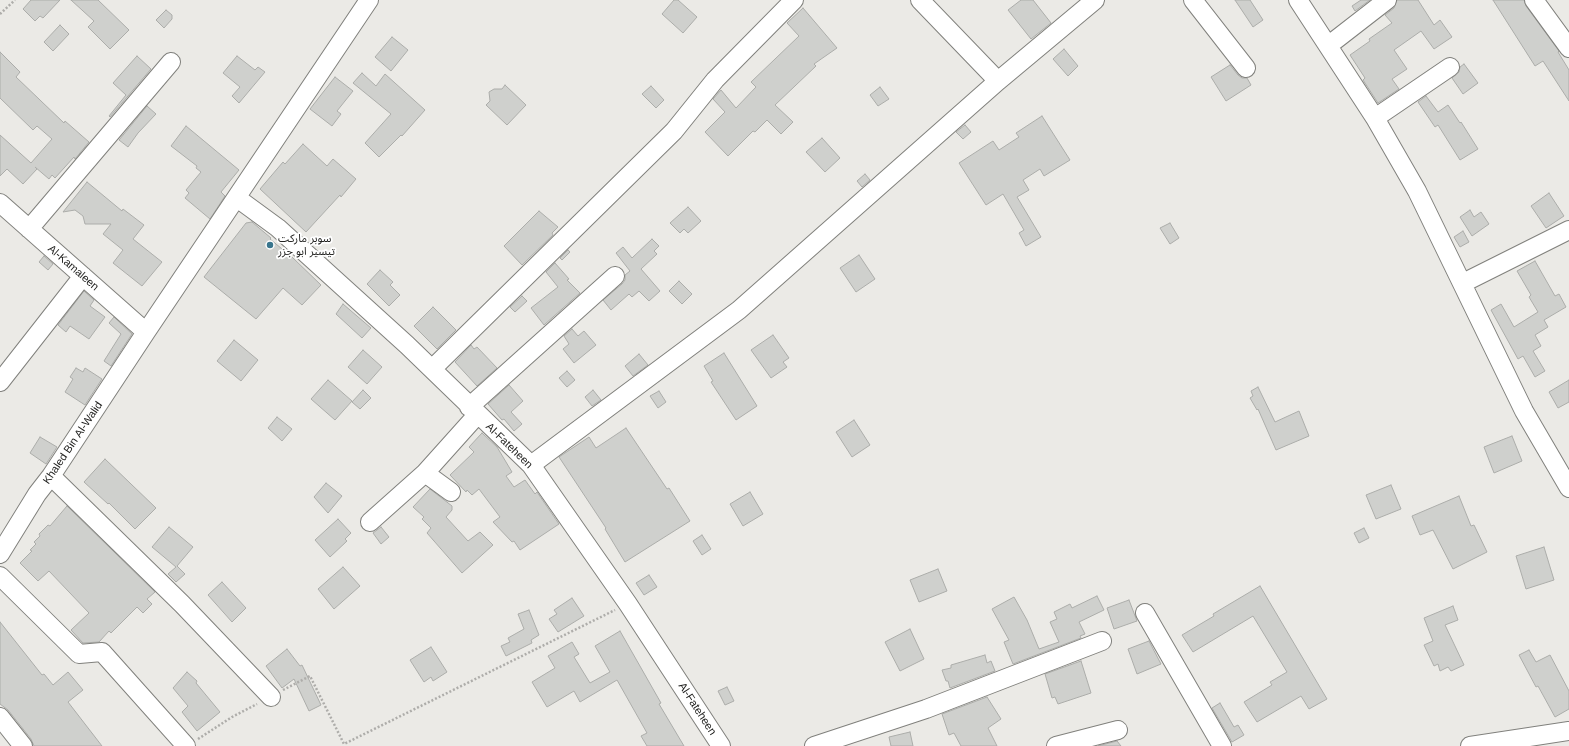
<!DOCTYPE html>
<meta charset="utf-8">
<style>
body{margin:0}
canvas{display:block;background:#ebeae6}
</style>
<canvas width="1569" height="746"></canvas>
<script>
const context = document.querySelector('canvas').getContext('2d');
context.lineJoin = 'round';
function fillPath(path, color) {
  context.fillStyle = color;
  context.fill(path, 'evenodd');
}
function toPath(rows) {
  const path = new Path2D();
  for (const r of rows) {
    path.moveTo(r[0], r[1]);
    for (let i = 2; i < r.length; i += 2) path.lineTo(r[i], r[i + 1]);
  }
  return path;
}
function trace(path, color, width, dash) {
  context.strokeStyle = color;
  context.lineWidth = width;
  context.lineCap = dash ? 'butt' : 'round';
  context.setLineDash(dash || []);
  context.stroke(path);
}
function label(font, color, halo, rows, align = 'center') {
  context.font = font + ' Helvetica,"Noto Sans Arabic",sans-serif';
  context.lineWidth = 3.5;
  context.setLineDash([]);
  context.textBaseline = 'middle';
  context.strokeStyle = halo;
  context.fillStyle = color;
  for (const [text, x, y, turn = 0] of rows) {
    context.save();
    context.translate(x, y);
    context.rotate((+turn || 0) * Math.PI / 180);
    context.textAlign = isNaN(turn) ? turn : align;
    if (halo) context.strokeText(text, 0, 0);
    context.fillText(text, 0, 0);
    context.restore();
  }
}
const building = toPath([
 [31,0,60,0,43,18,40,16,35,21,23,9,31,0],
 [71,0,98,0,129,30,110,49,88,27,94,21,71,0],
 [674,0,678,0,697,17,683,33,662,14,674,0],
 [1021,0,1033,0,1051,23,1031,39,1008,10,1021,0],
 [1235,0,1250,0,1263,20,1253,27,1235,0],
 [1361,0,1370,0,1355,11,1352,6,1361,0],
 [1397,0,1418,0,1434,25,1440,20,1452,37,1434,49,1421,31,1394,50,1407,69,1392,79,1399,89,1378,103,1363,80,1365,78,1350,55,1370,41,1369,39,1392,23,1385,15,1394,8,1397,0],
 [1493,0,1524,0,1526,6,1559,51,1558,52,1569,70,1569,101,1543,61,1535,66,1493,0],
 [803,8,837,48,814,64,816,66,775,105,793,122,781,134,767,120,755,132,753,131,728,156,705,132,725,112,713,99,721,90,736,108,756,87,751,82,799,36,787,23,803,8],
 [166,10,172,15,172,19,164,28,156,20,166,10],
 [60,25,69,34,53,51,44,42,60,25],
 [392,37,408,50,391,71,375,57,392,37],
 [1064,49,1078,66,1068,76,1053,59,1064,49],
 [0,52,20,72,16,77,64,123,65,121,89,142,75,159,74,157,55,178,52,175,49,179,35,167,37,169,23,184,7,169,0,176,0,135,31,163,52,139,37,126,33,130,0,98,0,52],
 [137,56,151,69,110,117,109,116,126,95,113,83,137,56],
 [237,56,255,70,258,67,265,72,239,103,232,96,240,87,223,73,237,56],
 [1464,64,1478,83,1463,94,1452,78,1459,72,1460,67,1464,64],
 [1230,65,1238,75,1242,78,1247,78,1251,85,1226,101,1211,77,1230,65],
 [362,73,376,86,385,74,425,110,402,136,401,135,379,157,365,143,391,114,353,83,362,73],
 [335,77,353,91,337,111,341,114,332,126,310,109,335,77],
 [505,85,526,105,507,125,486,105,490,101,489,92,494,89,502,89,505,85],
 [651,86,664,100,656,108,642,94,651,86],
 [880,87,889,99,878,106,870,95,880,87],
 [1426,96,1438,112,1448,105,1460,123,1461,122,1478,149,1460,160,1438,125,1435,127,1418,102,1426,96],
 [147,106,156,114,138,133,128,147,119,140,147,106],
 [1042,116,1070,160,1044,176,1040,169,1023,180,1029,190,1017,197,1041,237,1026,246,1019,233,1024,230,1003,194,986,205,959,163,993,141,999,150,1019,137,1016,133,1042,116],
 [965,125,971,132,963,139,956,132,965,125],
 [186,126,239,170,221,192,225,196,210,219,185,198,189,193,186,190,201,172,196,168,197,166,171,146,186,126],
 [822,138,840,158,825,172,806,152,822,138],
 [303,144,327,166,333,159,356,179,341,197,340,195,306,232,260,189,283,162,285,164,303,144],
 [865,174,870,180,862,187,857,181,865,174],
 [87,182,122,211,123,209,144,225,133,239,162,262,142,286,113,263,123,250,103,234,111,224,85,224,83,216,75,210,63,212,87,182],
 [1549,193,1564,216,1546,228,1531,206,1549,193],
 [688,207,701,221,688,233,684,229,680,233,670,223,688,207],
 [1470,210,1474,217,1481,212,1489,224,1472,236,1460,217,1470,210],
 [539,211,558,227,552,233,553,235,522,265,504,246,539,211],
 [252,222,271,238,270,239,293,258,321,285,302,305,283,288,256,319,204,277,246,223,252,222],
 [1170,223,1179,238,1170,244,1160,228,1170,223],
 [1463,231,1469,242,1460,247,1454,237,1463,231],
 [652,239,659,246,654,251,657,254,641,269,660,291,649,301,639,291,632,297,629,294,611,310,603,300,622,284,625,280,625,275,630,271,616,253,623,247,632,258,652,239],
 [568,250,570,252,562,260,560,258,568,250],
 [859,255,875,279,856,292,840,268,859,255],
 [44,256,53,264,48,270,39,262,44,256],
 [1535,261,1555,296,1559,294,1566,307,1544,320,1548,327,1535,335,1541,346,1533,351,1545,371,1535,377,1523,356,1518,359,1491,310,1501,304,1514,327,1538,312,1529,297,1531,295,1517,271,1535,261],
 [555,263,569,279,567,280,580,293,544,325,531,308,558,287,546,272,555,263],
 [380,270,393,282,390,285,400,295,389,306,367,284,380,270],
 [679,281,692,294,682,304,669,291,679,281],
 [84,291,94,300,90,306,105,317,89,339,70,326,66,332,58,325,84,291],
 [522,296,527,301,515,312,510,307,522,296],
 [343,304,371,328,362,338,336,314,343,304],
 [433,307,456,330,437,349,414,326,433,307],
 [114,317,132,334,111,366,104,361,121,334,109,323,114,317],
 [572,329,578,336,584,331,596,345,574,363,563,349,569,344,564,336,572,329],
 [773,335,789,358,783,362,787,367,771,378,751,350,773,335],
 [234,340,258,360,241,381,217,361,234,340],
 [471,345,474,349,477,347,497,368,477,386,455,362,471,345],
 [363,350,382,367,367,384,348,367,363,350],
 [724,353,757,406,736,420,711,382,713,381,704,366,724,353],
 [639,354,648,365,633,376,625,366,639,354],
 [76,368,83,372,85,368,102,379,85,405,65,392,73,379,70,377,76,368],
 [567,371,575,380,567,387,559,378,567,371],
 [328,380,352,401,335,420,311,399,328,380],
 [1569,380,1569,402,1558,408,1549,392,1569,380],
 [509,385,523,401,511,412,522,424,514,431,504,419,502,420,488,404,509,385],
 [1258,387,1275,422,1299,411,1309,436,1276,450,1258,409,1257,410,1250,398,1253,396,1251,391,1258,387],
 [363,390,371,398,360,409,352,402,363,390],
 [593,390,601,400,592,406,585,397,593,390],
 [659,391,666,402,658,408,650,396,659,391],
 [277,417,292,429,282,441,268,428,277,417],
 [854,420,870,445,852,457,836,432,854,420],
 [626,428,667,489,669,488,690,521,625,562,605,529,606,528,559,457,589,437,596,448,626,428],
 [482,433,497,447,512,472,506,476,514,487,525,480,535,494,537,492,559,524,520,550,514,541,512,542,493,522,500,517,479,489,472,495,467,490,466,492,450,475,474,452,469,447,482,433],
 [1512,436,1522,461,1494,473,1484,447,1512,436],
 [40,437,57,447,46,464,30,453,40,437],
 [105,459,156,508,135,529,109,503,108,504,84,482,105,459],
 [326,483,342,496,328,513,314,497,326,483],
 [1391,485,1401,509,1376,519,1366,495,1391,485],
 [430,489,452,506,452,510,446,517,468,541,480,532,493,545,462,573,427,533,431,528,422,519,424,517,413,507,430,489],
 [750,492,763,514,743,526,730,504,750,492],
 [1459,496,1471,526,1474,525,1487,552,1453,569,1433,530,1420,535,1412,516,1459,496],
 [67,506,155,592,147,599,152,604,143,613,137,607,111,633,109,631,99,642,83,643,71,630,89,613,49,571,38,581,20,563,32,551,30,550,36,544,34,542,40,536,39,534,48,525,50,526,67,506],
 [338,519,351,533,345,539,347,541,330,557,315,540,338,519],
 [169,527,193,547,177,566,185,574,176,582,168,574,176,567,152,547,169,527],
 [381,527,389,537,381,544,373,533,381,527],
 [1364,528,1369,538,1359,543,1354,533,1364,528],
 [702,535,711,549,702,555,693,541,702,535],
 [1544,547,1554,580,1526,589,1516,556,1544,547],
 [343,567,360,586,334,609,318,589,343,567],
 [938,569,947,591,919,602,910,580,938,569],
 [649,575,657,587,644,595,636,583,649,575],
 [222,582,246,608,232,622,208,595,222,582],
 [1260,586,1327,699,1309,709,1301,696,1257,722,1244,702,1272,685,1270,682,1287,672,1253,616,1193,652,1182,635,1214,616,1213,614,1260,586],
 [1097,596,1104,610,1079,622,1085,634,1080,636,1081,638,1013,664,1004,642,1009,640,992,609,1014,597,1027,620,1039,649,1059,642,1050,622,1057,619,1054,612,1070,604,1072,608,1097,596],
 [572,598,584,616,558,632,549,619,557,614,554,610,572,598],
 [1129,600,1137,621,1114,629,1107,608,1129,600],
 [1453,606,1458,620,1445,625,1464,665,1451,671,1448,667,1440,671,1438,664,1434,666,1424,645,1433,641,1424,618,1453,606],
 [529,610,539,635,531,640,532,643,506,656,501,646,510,642,508,638,524,629,518,614,529,610],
 [0,622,42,675,44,674,53,685,68,672,83,690,68,702,102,746,34,746,31,739,8,710,0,704,0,622],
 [910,629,924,659,900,671,885,642,910,629],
 [620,631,661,703,659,704,684,746,647,746,641,736,647,733,617,680,580,702,574,691,547,707,532,682,555,668,548,656,572,642,579,654,574,657,590,683,610,672,595,646,620,631],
 [1149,641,1161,664,1137,674,1128,649,1149,641],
 [431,647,447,672,433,681,431,677,424,682,410,660,431,647],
 [287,649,300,666,302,665,321,705,309,711,294,679,282,688,266,666,287,649],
 [1529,650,1536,662,1550,655,1569,691,1569,709,1555,717,1538,686,1536,687,1519,655,1529,650],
 [985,655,987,663,991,661,995,671,950,688,948,681,946,681,942,670,951,668,951,665,985,655],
 [1081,661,1091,693,1058,704,1055,697,1052,698,1045,674,1081,661],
 [187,672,197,681,196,683,220,712,197,731,182,712,188,706,173,688,187,672],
 [727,687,734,701,725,705,718,691,727,687],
 [987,697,1001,719,988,728,997,746,961,746,954,733,949,735,942,714,987,697],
 [1220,703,1234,727,1238,725,1244,735,1232,742,1212,708,1220,703],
 [910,732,913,746,891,746,889,737,910,732],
 [1117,741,1121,746,1098,746,1117,741]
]);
const path = toPath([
 [0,14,15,0],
 [283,690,310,676,344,744,615,610],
 [198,739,232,717,257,704]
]);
const minor = toPath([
 [920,0,998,81],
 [1193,0,1246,68],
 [1298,0,1375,118,1417,191,1524,411,1569,488],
 [1534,0,1569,48],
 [1329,45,1387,0],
 [1375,118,1450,67],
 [237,198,278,228,407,345,531,465,628,604,721,746],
 [0,203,146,332],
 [29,229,171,62],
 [1463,283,1569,230],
 [432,369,674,131,715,80,794,0],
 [0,382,83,276],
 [469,407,615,276],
 [531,465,739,310,998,81,1095,0],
 [425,473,451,492],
 [51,476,182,604,271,697],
 [370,522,425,473,477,415],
 [0,554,37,494,51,476,146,332,369,0],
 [0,576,79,654,102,652,186,746],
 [1145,613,1222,746],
 [0,717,23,746],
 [814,746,926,709,1102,641],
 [1056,746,1118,730],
 [1470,746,1569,731]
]);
const markers = [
 [270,245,4,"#39758d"]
];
const poiNames = [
 ["سوبر ماركت",278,239],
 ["تيسير ابو جزر",278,252]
];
const streetNames = [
 ["Al-Kamaleen",73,268,41],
 ["Khaled Bin Al-Walid",73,443,-56],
 ["Al-Fateheen",509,446,44],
 ["Al-Fateheen",697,709,57]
];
fillPath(building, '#cfd0cd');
trace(building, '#acadaa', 1);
trace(minor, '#81817d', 20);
trace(path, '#aeadaa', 2.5, [2, 2]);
trace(minor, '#fff', 18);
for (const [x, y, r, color] of markers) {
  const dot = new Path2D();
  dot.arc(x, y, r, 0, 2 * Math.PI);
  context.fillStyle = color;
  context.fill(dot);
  trace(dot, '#fff', 1.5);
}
label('11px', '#222220', '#fff', poiNames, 'left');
label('11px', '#222220', '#fff', streetNames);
</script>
